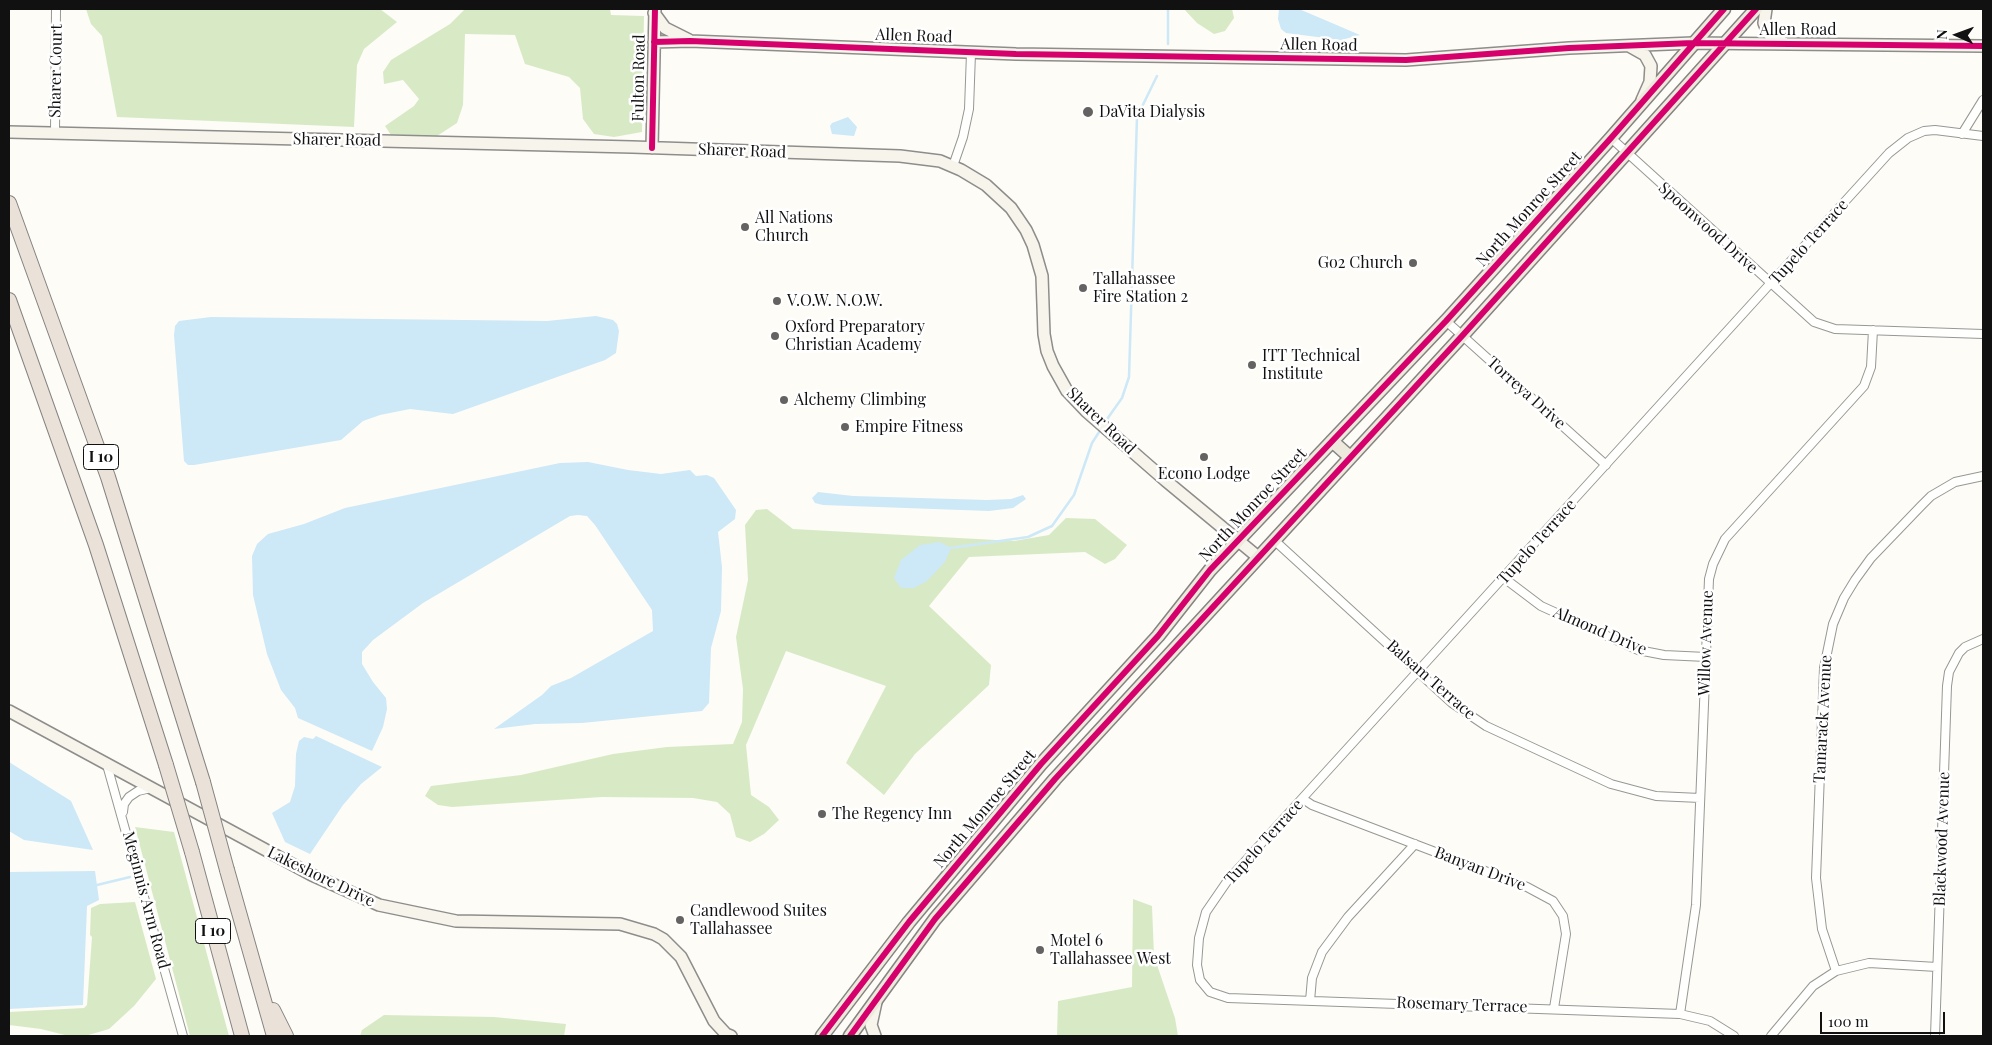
<!DOCTYPE html>
<style>
body{margin:0}
#map{position:relative;width:1992px;height:1045px;overflow:hidden;background:#fdfcf7;font-family:"Playfair Display",serif}
canvas{display:block}
.frame{position:absolute;inset:0;border:10px solid #111;pointer-events:none}
.north{position:absolute;left:1932px;top:10px;width:50px;height:50px;-webkit-text-stroke:4px #fff;paint-order:stroke;rotate:272deg;font-size:14px;font-weight:700;line-height:20px;text-align:center;color:#111}
.north::after{content:'';display:block;margin:auto;width:18px;height:22px;background:#111;clip-path:polygon(50% 0,100% 100%,50% 72%,0 100%)}
.scale{position:absolute;left:1820px;top:1012px;width:125px;height:22px;box-sizing:border-box;border:2px solid #111;border-top:0;padding-left:6px;font-size:15px;line-height:18px;white-space:nowrap;color:#111;-webkit-text-stroke:4px #fff;paint-order:stroke}
</style>
<div id="map">
<canvas width="1992" height="1045"></canvas>
<div class="frame"></div>
<div class="north">N</div>
<div class="scale">100 m</div>
</div>
<script>
const context = document.querySelector('canvas').getContext('2d');
context.lineJoin = 'round';
function fillPath(path, color) {
  context.fillStyle = color;
  context.fill(path, 'evenodd');
}
function toPath(rows) {
  const path = new Path2D();
  for (const r of rows) {
    path.moveTo(r[0], r[1]);
    for (let i = 2; i < r.length; i += 2) path.lineTo(r[i], r[i + 1]);
  }
  return path;
}
function trace(path, color, width, dash) {
  context.strokeStyle = color;
  context.lineWidth = width;
  context.lineCap = dash ? 'butt' : 'round';
  context.setLineDash(dash || []);
  context.stroke(path);
}
function label(font, color, halo, rows, align = 'center') {
  context.font = font + ' "Playfair Display",serif';
  context.lineWidth = 5;
  context.setLineDash([]);
  context.textBaseline = 'middle';
  context.strokeStyle = halo;
  context.fillStyle = color;
  for (const [text, x, y, turn = 0] of rows) {
    context.save();
    context.translate(x, y);
    context.rotate((+turn || 0) * Math.PI / 180);
    context.textAlign = isNaN(turn) ? turn : align;
    if (halo) context.strokeText(text, 0, 0);
    context.fillText(text, 0, 0);
    context.restore();
  }
}
const forest = toPath([
 [86,9,380,9,397,22,364,49,357,65,354,127,117,117,102,36,91,24],
 [465,9,610,9,611,15,644,16,642,132,614,137,594,134,583,119,580,88,569,77,525,64,515,35,465,34,463,105,457,123,437,136,391,135,385,126,414,106,419,99,403,80,384,84,383,72,391,60,450,24],
 [1184,9,1232,9,1234,18,1225,31,1214,34,1197,23],
 [767,509,793,529,1014,541,1049,535,1066,518,1095,519,1127,545,1115,559,1105,564,1085,552,969,557,929,606,991,665,989,685,915,754,884,795,846,763,886,686,786,651,746,745,751,795,769,807,779,820,764,834,750,842,736,837,730,814,717,802,693,798,602,797,452,807,438,805,425,796,431,786,521,775,613,754,667,747,733,744,742,722,743,689,736,637,748,580,745,525,756,510],
 [135,827,174,832,229,1036,190,1036],
 [1133,899,1152,906,1154,956,1175,1018,1178,1036,1057,1036,1058,1001,1132,987],
 [135,902,156,979,134,1006,109,1029,85,1036,69,1036,41,1029,9,1025,9,1012,84,1008,87,1005,92,937,90,935,91,908,100,904],
 [384,1015,494,1017,566,1024,564,1036,360,1036,362,1030]
]);
const water = toPath([
 [1279,9,1299,9,1360,35,1341,40,1286,33,1281,29,1278,19],
 [848,117,857,127,854,136,832,134,830,126,832,123],
 [596,316,613,320,617,324,619,331,616,353,605,360,453,414,410,409,380,415,363,421,341,440,194,465,188,465,184,461,174,335,175,326,179,321,211,317,547,321],
 [588,462,628,470,661,474,690,470,696,476,707,475,714,478,736,510,735,519,718,532,722,567,721,611,711,648,709,703,702,711,582,723,535,724,494,729,542,695,551,686,571,678,653,631,652,610,595,525,587,516,578,515,570,516,423,603,373,640,362,652,362,664,373,682,386,698,387,709,383,727,372,751,298,718,295,708,281,690,267,654,253,595,252,556,257,544,268,534,304,524,345,508,560,463],
 [818,492,853,496,987,500,1011,499,1023,495,1026,499,1013,508,989,511,823,505,815,503,812,498],
 [940,542,951,548,945,562,927,581,914,588,901,588,894,578,901,560,920,545],
 [316,736,382,767,361,784,343,805,310,854,285,842,272,813,290,802,295,786,296,754,299,741,304,737,313,739],
 [9,762,71,801,93,850,24,840,9,831],
 [95,871,99,900,87,906,83,1005,9,1009,9,872]
]);
const stream = toPath([
 [1168,9,1168,44],
 [1105,422,1122,398,1129,377,1137,117,1157,76],
 [951,548,1028,537,1052,526,1074,495,1092,443,1101,429],
 [97,885,130,877]
]);
const street = toPath([
 [55,133,56,9],
 [1962,134,1983,100],
 [1611,138,1814,322,1835,329,1983,334],
 [953,166,963,137,969,109,971,53],
 [1446,321,1606,465],
 [1274,540,1452,703,1486,726,1611,784,1656,796,1700,798],
 [1504,578,1541,606,1638,650,1664,655,1706,657],
 [107,765,183,1036],
 [1303,799,1312,805,1527,887,1553,901,1563,916,1566,934,1554,1008],
 [123,812,124,804,129,797,138,791,151,788],
 [1836,971,1822,929,1816,878,1824,668,1833,624,1844,598,1855,580,1871,558,1921,506,1931,496,1955,482,1983,476],
 [1310,1001,1312,978,1322,952,1348,917,1415,844],
 [1680,1014,1696,905,1709,579,1713,564,1725,539,1864,386,1871,367,1873,330],
 [1734,1036,1710,1021,1680,1014,1228,998,1210,992,1200,980,1197,965,1199,938,1206,912,1228,880,1889,153,1908,138,1924,131,1935,130,1983,136],
 [1771,1036,1813,986,1836,971,1869,963,1937,967],
 [1935,1036,1947,686,1949,672,1959,653,1965,647,1983,639]
]);
const secondary = toPath([
 [1766,9,1764,23,1768,33,1784,43],
 [654,13,665,28,689,40],
 [654,42,690,41,1016,54,1406,60,1569,48,1693,43,1983,46],
 [1629,46,1645,55,1651,66,1650,82,1642,100],
 [9,132,632,147,900,156,940,161,961,170,986,185,1011,208,1026,230,1033,245,1042,276,1044,334,1047,351,1053,366,1067,391,1086,411,1165,480,1258,557],
 [652,148,655,9],
 [9,711,312,875,379,905,456,921,620,924,654,934,663,939,681,957,714,1021,726,1034,731,1036],
 [875,1036,871,1025,876,1002]
]);
const primary = toPath([
 [1332,441,1350,457],
 [822,1036,909,922,1041,764,1158,636,1210,570,1446,321,1611,138,1724,9],
 [850,1036,935,919,1055,779,1462,336,1756,9]
]);
const highway = toPath([
 [9,203,108,477,203,782],
 [9,300,96,545,166,765],
 [192,852,242,1036],
 [227,870,274,1036],
 [273,1010,286,1036]
]);
const highwayBridge = toPath([
 [166,765,192,852],
 [203,782,227,870]
]);
const cycleway = toPath([
 [654,42,690,41,1016,54,1406,60,1569,48,1693,43,1983,46],
 [652,148,655,9],
 [822,1036,909,922,1041,764,1158,636,1210,570,1446,321,1611,138,1724,9],
 [850,1036,935,919,1055,779,1462,336,1756,9]
]);
const markers = [
 [1088,112,6,"#646362"],
 [745,227,5,"#646362"],
 [1413,263,5,"#646362"],
 [1083,288,5,"#646362"],
 [777,301,5,"#646362"],
 [775,336,5,"#646362"],
 [1252,365,5,"#646362"],
 [784,400,5,"#646362"],
 [845,427,5,"#646362"],
 [1204,457,5,"#646362"],
 [822,814,5,"#646362"],
 [680,920,5,"#646362"],
 [1040,950,5,"#646362"]
];
const shields = [
 [101,457,35],
 [213,931,35]
];
const shieldNames = [
 ["I 10",101,457],
 ["I 10",213,931]
];
const streetNames = [
 ["Allen Road",1798,30],
 ["Allen Road",914,36,2],
 ["Allen Road",1319,45,1],
 ["Sharer Court",56,71,-89],
 ["Fulton Road",639,78,-89],
 ["Sharer Road",337,140,1],
 ["Sharer Road",742,151,2],
 ["North Monroe Street",1529,209,-48],
 ["Spoonwood Drive",1708,228,42],
 ["Tupelo Terrace",1809,242,-48],
 ["Torreya Drive",1526,393,42],
 ["Sharer Road",1101,421,44],
 ["North Monroe Street",1253,505,-47],
 ["Tupelo Terrace",1537,542,-48],
 ["Almond Drive",1600,631,23],
 ["Willow Avenue",1706,643,-88],
 ["Balsam Terrace",1431,680,41],
 ["Tamarack Avenue",1823,719,-87],
 ["North Monroe Street",985,809,-50],
 ["Blackwood Avenue",1942,839,-88],
 ["Tupelo Terrace",1264,842,-48],
 ["Banyan Drive",1480,869,21],
 ["Lakeshore Drive",321,877,26],
 ["Meginnis Arm Road",146,900,75],
 ["Rosemary Terrace",1462,1005,2]
];
const poiNames = [
 ["DaVita Dialysis",1099,112],
 ["All Nations",755,218],
 ["Church",755,236],
 ["Go2 Church",1403,263,"right"],
 ["Tallahassee",1093,279],
 ["Fire Station 2",1093,297],
 ["V.O.W. N.O.W.",787,301],
 ["Oxford Preparatory",785,327],
 ["Christian Academy",785,345],
 ["ITT Technical",1262,356],
 ["Institute",1262,374],
 ["Alchemy Climbing",794,400],
 ["Empire Fitness",855,427],
 ["Econo Lodge",1204,474,"center"],
 ["The Regency Inn",832,814],
 ["Candlewood Suites",690,911],
 ["Tallahassee",690,929],
 ["Motel 6",1050,941],
 ["Tallahassee West",1050,959]
];
fillPath(forest, '#d8eac5');
fillPath(water, '#cde8f7');
trace(stream, '#cde8f7', 2.5);
trace(street, '#979795', 10);
trace(secondary, '#8e8d8b', 14);
trace(primary, '#858482', 15);
trace(highway, '#858482', 16);
trace(street, '#fffffe', 8);
trace(secondary, '#f6f4eb', 11);
trace(primary, '#ede9dc', 12);
trace(highway, '#eae1d8', 14);
trace(highwayBridge, '#858482', 16, []);
trace(highwayBridge, '#eae1d8', 14);
trace(cycleway, '#d6006c', 6);
for (const [x, y, r, color] of markers) {
  const dot = new Path2D();
  dot.arc(x, y, r, 0, 2 * Math.PI);
  context.fillStyle = color;
  context.fill(dot);
  trace(dot, '#fff', 2);
}
for (const [x, y, w] of shields) {
  const box = new Path2D();
  box.roundRect(x - w / 2, y - 12.5, w, 25, 4);
  context.fillStyle = '#fff';
  context.fill(box);
  trace(box, '#111', 1);
}
label('bold 15px', '#111', null, shieldNames);
label('16px', '#111', '#fff', streetNames);
label('16px', '#111', '#fff', poiNames, 'left');
</script>
